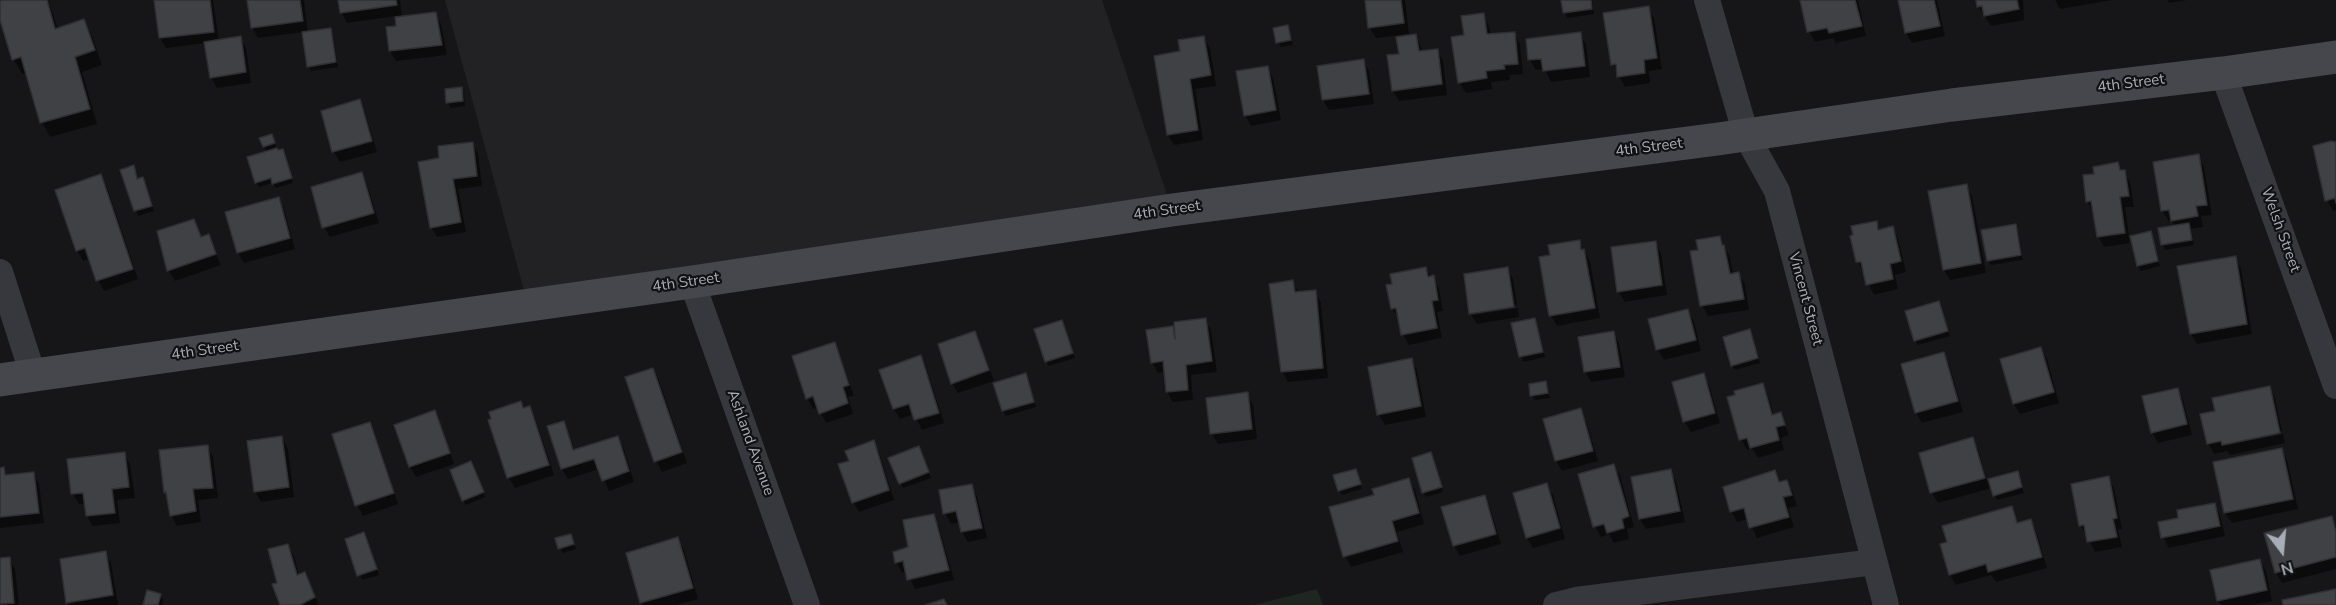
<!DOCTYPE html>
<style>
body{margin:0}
#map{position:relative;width:2336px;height:605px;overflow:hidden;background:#161618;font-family:"Nunito Sans",sans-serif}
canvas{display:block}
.north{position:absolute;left:2252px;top:521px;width:60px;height:60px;-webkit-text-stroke:4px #111113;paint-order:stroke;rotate:164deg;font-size:16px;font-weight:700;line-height:24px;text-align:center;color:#a8adb8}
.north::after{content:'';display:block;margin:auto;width:21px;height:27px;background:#a8adb8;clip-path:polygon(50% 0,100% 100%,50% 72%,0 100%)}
</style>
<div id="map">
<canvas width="2336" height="605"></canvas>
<div class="north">N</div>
</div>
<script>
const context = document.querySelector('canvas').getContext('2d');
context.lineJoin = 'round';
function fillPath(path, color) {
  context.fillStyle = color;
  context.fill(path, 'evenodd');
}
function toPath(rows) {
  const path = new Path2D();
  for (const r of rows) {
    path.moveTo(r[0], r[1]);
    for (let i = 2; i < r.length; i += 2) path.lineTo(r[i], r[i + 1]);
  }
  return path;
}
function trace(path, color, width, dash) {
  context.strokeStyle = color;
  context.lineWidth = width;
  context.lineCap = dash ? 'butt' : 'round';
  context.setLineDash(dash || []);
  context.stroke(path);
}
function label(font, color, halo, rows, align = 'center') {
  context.font = font + ' "Nunito Sans",sans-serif';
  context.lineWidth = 4.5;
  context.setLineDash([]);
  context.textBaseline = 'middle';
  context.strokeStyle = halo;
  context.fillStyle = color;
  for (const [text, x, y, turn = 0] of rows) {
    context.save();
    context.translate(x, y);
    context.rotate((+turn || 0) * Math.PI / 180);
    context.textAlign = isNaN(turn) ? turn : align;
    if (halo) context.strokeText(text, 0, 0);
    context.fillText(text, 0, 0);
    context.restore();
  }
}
const built = toPath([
 [445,0,1102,0,1172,210,528,305]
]);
const green = toPath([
 [1317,589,1323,605,1254,605]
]);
const shadow = toPath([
 [8,0,48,0,58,29,84,21,92,36,102,65,82,72,97,124,50,137,42,122,27,73,22,74,14,60,0,15,0,3],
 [155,0,213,0,219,41,240,37,246,48,251,83,217,88,211,77,206,43,166,48,160,38],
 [249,0,304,0,308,33,330,30,333,35,338,67,311,71,309,66,304,32,258,38,252,27],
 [340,0,400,0,402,17,435,14,441,24,447,55,396,61,390,51,397,27,396,16,347,23,341,12],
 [1366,0,1405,0,1409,34,1376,38,1370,28],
 [1562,0,1592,0,1594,14,1567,18],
 [1802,0,1858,0,1866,36,1836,43,1833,38,1815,42,1809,31],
 [1899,0,1937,0,1945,36,1912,43,1906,33],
 [1977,0,2023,0,2024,20,1991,26,1978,6],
 [2055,0,2112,0,2060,9],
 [2168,0,2187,0,2169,3],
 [1648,8,1654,18,1662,69,1649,71,1650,83,1625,87,1613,65],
 [1483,15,1489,26,1491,35,1514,33,1520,44,1523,74,1509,75,1510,80,1491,82,1492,89,1466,93,1459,82],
 [1288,27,1293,45,1281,47,1278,42],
 [1580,34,1586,44,1590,77,1551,82,1545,69,1536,70,1530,60,1528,40],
 [1416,36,1423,52,1437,50,1443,61,1447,95,1399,101,1393,91,1400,55],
 [1204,38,1210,48,1216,86,1195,89,1203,140,1174,145,1168,135],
 [1363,60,1369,71,1374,104,1329,110,1323,100],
 [1267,67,1273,78,1281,120,1251,126,1245,115],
 [461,88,464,93,465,106,451,108,448,103],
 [359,101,365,112,377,152,340,162,334,152,322,112],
 [272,136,278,152,282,151,285,156,293,183,276,188,273,183,259,187,256,182,267,152,264,147],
 [472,143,478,154,482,186,458,189,466,232,437,237,431,227,441,159],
 [2336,143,2336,210,2333,211,2327,200],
 [2198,156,2204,167,2212,215,2201,216,2203,227,2191,229,2194,245,2165,250,2163,244,2176,227,2172,221,2169,221,2162,211,2155,163],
 [2118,164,2130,182,2134,207,2125,207,2130,243,2104,247,2098,236,2093,212,2087,201],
 [133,167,138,180,142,179,145,184,154,211,138,216,122,171],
 [361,174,367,184,379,223,330,237,324,227],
 [100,176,107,187,138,279,104,291,98,280,91,258,83,261,77,250],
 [1966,185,1972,196,1986,273,1950,280,1944,270],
 [278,199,284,210,295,249,244,263,238,253],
 [194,220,202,238,208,236,221,265,175,281,169,271,158,232],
 [1876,223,1881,231,1892,228,1898,238,1906,272,1895,275,1898,289,1874,295,1858,262],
 [2015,226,2018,231,2023,260,1991,265,1988,260],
 [2150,233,2160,266,2141,271,2138,266],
 [1719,237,1730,257,1733,275,1739,274,1745,284,1749,310,1708,316,1702,305],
 [1579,241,1590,261,1600,318,1557,326,1551,315,1552,256],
 [1655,242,1661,253,1667,295,1625,302,1619,292],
 [2235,258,2241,268,2252,334,2197,344,2191,334],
 [1507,268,1513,279,1517,305,1473,312,1473,315,1518,308,1519,317,1477,324,1471,314],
 [1426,269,1439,288,1443,311,1437,312,1442,338,1409,345,1403,334,1400,319,1392,309,1388,286],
 [1292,282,1299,293,1315,292,1321,303,1328,378,1288,382,1282,371],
 [1939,303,1950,336,1918,345,1915,340],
 [1687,311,1694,321,1701,351,1664,360,1658,350,1650,320],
 [1205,320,1211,330,1217,372,1191,375,1193,400,1173,402,1167,392,1165,372,1158,373,1152,362,1172,328,1178,337],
 [1535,320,1545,357,1523,362,1513,324],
 [1062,322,1075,358,1049,366,1046,361],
 [974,332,980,343,994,381,958,393,952,383],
 [1613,333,1619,343,1625,377,1591,382,1585,372,1580,338],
 [1752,336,1760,363,1735,370,1732,365],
 [834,344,840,355,854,396,848,397,853,414,826,423,818,407,813,409,807,398],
 [2041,349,2047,359,2059,403,2020,414,2014,404],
 [1943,353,1949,364,1963,412,1922,423,1916,413,1903,365],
 [920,357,926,367,944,423,922,430,914,414,900,419,894,409,881,371],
 [1411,360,1417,370,1426,417,1385,425,1379,415],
 [653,370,659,380,687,463,662,472,656,461],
 [1025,375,1036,407,1006,416,1003,411],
 [1703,375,1709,385,1720,423,1691,432,1684,421],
 [1545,383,1550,398,1535,400,1532,395],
 [1762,385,1768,395,1774,416,1780,414,1789,435,1781,438,1784,450,1758,458,1752,448,1747,450,1741,439],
 [2269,387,2275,398,2282,431,2222,443,2222,446,2283,434,2285,443,2230,455,2227,451,2214,454,2208,443,2217,412],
 [2177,389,2183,400,2192,435,2158,443,2152,432],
 [1247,394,1253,405,1257,439,1218,444,1212,434],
 [520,403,524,410,529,408,535,418,554,475,515,488,509,478,490,421],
 [1580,410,1586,421,1598,461,1562,471,1556,461,1545,420],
 [434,412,440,423,454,464,416,477,410,467,396,426],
 [369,423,375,434,398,504,363,516,357,505],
 [563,423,575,451,618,438,624,449,634,482,609,491,599,469,568,479,562,469,549,427],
 [282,438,288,449,294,497,261,502,255,491],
 [1972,439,1978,449,1987,481,2017,472,2024,493,1997,500,1992,488,1938,503,1932,493,1921,454],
 [873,442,879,452,894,500,859,512,853,502,851,462],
 [207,447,213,457,218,498,198,500,201,522,177,526,171,515,168,498,165,492],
 [2281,449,2287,460,2298,509,2232,523,2225,513,2215,463],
 [921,453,931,478,903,488,900,483],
 [124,454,130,464,135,498,117,500,120,523,93,526,87,516,86,504,79,504,73,494],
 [1431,454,1443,492,1426,497,1423,492],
 [1614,466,1620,476,1634,527,1627,529,1629,539,1614,543,1609,534,1601,537,1595,526],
 [474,468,485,497,466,505,463,500],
 [0,469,3,469,7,476,33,473,39,484,44,523,0,528],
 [1356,471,1362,489,1342,495,1339,490],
 [1670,471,1676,481,1685,522,1646,529,1640,519,1632,479],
 [1775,472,1781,483,1787,481,1793,492,1797,506,1788,508,1794,527,1757,538,1748,519,1737,522,1731,511],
 [2108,478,2114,488,2122,529,2118,529,2122,547,2095,552,2081,526,2073,485],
 [1409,480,1415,490,1424,524,1397,532,1403,552,1351,567,1345,556,1376,496],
 [1546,485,1553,495,1565,539,1533,548,1527,538],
 [971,486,977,496,987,538,968,542,962,532,960,522,951,524,945,513],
 [1484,496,1490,507,1501,544,1460,556,1454,545],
 [2214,504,2220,515,2225,536,2169,548,2163,537,2180,519],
 [2011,508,2019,524,2030,521,2036,531,2047,568,1996,582,1991,575,1956,585,1950,575],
 [933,516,939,527,954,580,915,589,907,572,902,573,896,562,910,548],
 [2331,518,2336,526,2336,569,2282,583,2276,573,2266,534],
 [364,534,379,575,362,580,347,540],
 [570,535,576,549,563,553,560,548],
 [678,539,684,550,698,599,676,605,643,605,642,602],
 [288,546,294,556,299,576,305,573,319,605,282,605,279,583],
 [105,553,111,563,118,605,70,605,68,602],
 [9,559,15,569,19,605,0,605,0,560],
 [2260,561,2266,571,2272,601,2253,605,2221,605,2218,601],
 [160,595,163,600,162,605,145,605]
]);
const building = toPath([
 [3,0,47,0,55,29,84,19,95,50,75,57,90,109,40,123,21,57,12,60,0,20,0,1,3,0],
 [154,0,210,0,214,32,159,38,154,0],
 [247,0,300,0,303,21,251,28,247,0],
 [338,0,396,0,397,5,340,13,338,0],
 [1365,0,1401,0,1404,23,1368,28,1365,0],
 [1561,0,1591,0,1592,9,1563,13,1561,0],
 [1800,0,1855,0,1862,26,1829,33,1827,28,1807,32,1800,0],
 [1898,0,1934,0,1940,26,1905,33,1898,0],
 [1976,0,2017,0,2019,9,1984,16,1982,6,1977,7,1976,0],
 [1649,6,1657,58,1644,60,1645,73,1617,77,1616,64,1611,65,1603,13,1649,6],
 [436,12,442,45,389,51,386,27,396,26,395,17,436,12],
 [1484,13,1487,34,1515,32,1518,64,1504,65,1505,69,1486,71,1487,78,1458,83,1451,37,1464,35,1461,16,1484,13],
 [1288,25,1291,40,1276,43,1273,28,1288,25],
 [331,28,336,62,307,67,302,32,331,28],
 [1581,32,1585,66,1543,71,1541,59,1528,60,1526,39,1581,32],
 [1416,34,1419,51,1438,49,1442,84,1392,91,1387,55,1399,54,1396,37,1416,34],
 [241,36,246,72,210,78,204,42,241,36],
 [1204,36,1211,75,1190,79,1198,130,1167,135,1154,56,1180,51,1178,40,1204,36],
 [1364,59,1369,94,1322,100,1317,66,1364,59],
 [1268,66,1276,110,1244,116,1236,71,1268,66],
 [462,87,463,101,446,103,445,89,462,87],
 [360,99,372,141,332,152,321,111,360,99],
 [272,134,275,143,263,147,259,138,272,134],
 [2331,141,2336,142,2336,203,2335,198,2325,201,2313,146,2331,141],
 [473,142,477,176,453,179,461,222,430,228,418,162,439,158,438,146,473,142],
 [277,148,278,150,283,149,292,178,272,184,271,178,255,183,247,157,277,148],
 [2199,154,2207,205,2196,206,2198,216,2171,221,2169,210,2161,211,2153,162,2199,154],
 [2118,162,2120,170,2125,170,2129,196,2120,197,2125,233,2097,237,2091,201,2086,202,2083,175,2094,174,2093,167,2118,162],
 [134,165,137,179,143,177,152,206,134,211,120,170,134,165],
 [362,172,374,213,322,228,311,187,362,172],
 [101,174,133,269,96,281,85,248,76,251,55,190,101,174],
 [1967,184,1981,263,1943,270,1928,191,1967,184],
 [279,197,290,238,237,253,225,212,279,197],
 [194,219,201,237,209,234,216,254,167,271,157,231,194,219],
 [1877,221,1878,230,1893,226,1901,261,1890,264,1893,279,1866,285,1861,262,1856,262,1850,236,1853,235,1851,226,1877,221],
 [2189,223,2192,240,2161,245,2158,228,2189,223],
 [2016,224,2021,255,1987,261,1981,230,2016,224],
 [2151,231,2158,261,2137,266,2130,236,2151,231],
 [1720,236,1722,245,1724,245,1730,274,1739,272,1744,299,1700,306,1690,251,1698,250,1696,240,1720,236],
 [1580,240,1581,250,1584,249,1595,308,1549,316,1539,257,1550,255,1548,245,1580,240],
 [1656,241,1662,285,1617,292,1611,247,1656,241],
 [2236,256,2247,324,2190,334,2177,266,2236,256],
 [1426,267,1428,277,1434,275,1438,300,1432,301,1437,328,1401,335,1396,308,1391,309,1386,285,1392,284,1390,274,1426,267],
 [1508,267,1514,307,1469,314,1464,274,1508,267],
 [1293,280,1295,292,1316,290,1323,368,1281,372,1269,284,1293,280],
 [1939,301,1948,331,1914,341,1905,311,1939,301],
 [1688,309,1696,340,1656,350,1648,319,1688,309],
 [1206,318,1212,361,1186,365,1188,390,1166,392,1163,361,1151,363,1146,330,1173,326,1175,339,1174,322,1206,318],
 [1535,318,1543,352,1519,357,1511,323,1535,318],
 [1062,320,1073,353,1045,362,1034,329,1062,320],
 [1750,329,1758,358,1731,366,1723,337,1750,329],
 [975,331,989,370,951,384,938,344,975,331],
 [1614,331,1620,367,1584,372,1578,337,1614,331],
 [835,342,849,385,843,387,848,403,819,414,813,396,806,399,792,356,835,342],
 [2041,347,2054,392,2013,404,2000,359,2041,347],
 [1944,352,1958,401,1915,413,1901,364,1944,352],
 [921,355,939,413,914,420,909,404,893,409,879,370,921,355],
 [1412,358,1421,406,1377,415,1368,367,1412,358],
 [653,368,682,452,654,462,625,377,653,368],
 [1026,373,1034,402,1002,411,993,383,1026,373],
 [1704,373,1715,413,1683,422,1672,382,1704,373],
 [1546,381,1548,393,1530,396,1529,384,1546,381],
 [1763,383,1772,415,1781,412,1785,425,1776,427,1779,440,1750,448,1747,438,1739,440,1727,397,1735,395,1734,391,1763,383],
 [2270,386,2280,433,2222,445,2221,441,2207,444,2200,414,2215,411,2212,398,2270,386],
 [2178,388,2187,424,2151,433,2142,396,2178,388],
 [1248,392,1252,429,1210,434,1206,398,1248,392],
 [521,401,523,408,530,406,549,465,507,478,488,420,491,419,489,412,521,401],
 [1581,408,1593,451,1555,461,1543,419,1581,408],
 [435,410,450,453,409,467,394,425,435,410],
 [564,421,573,450,618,436,629,471,602,481,594,459,561,469,547,426,564,421],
 [370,422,394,493,355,506,332,434,370,422],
 [282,436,289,487,254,492,247,441,282,436],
 [1973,437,1985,478,1930,493,1919,453,1973,437],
 [874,440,889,490,852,503,838,464,849,461,845,451,874,440],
 [208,445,213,488,193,489,196,511,170,516,166,492,164,493,159,450,208,445],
 [919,446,929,472,899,484,888,458,919,446],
 [2282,448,2293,499,2224,513,2213,462,2282,448],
 [125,452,129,487,112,489,115,513,86,516,83,493,71,494,67,459,125,452],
 [1431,452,1442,487,1422,493,1412,458,1431,452],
 [471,461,484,492,462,501,450,470,471,461],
 [1614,464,1629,516,1622,519,1624,528,1607,533,1604,524,1593,527,1578,474,1614,464],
 [4,467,5,475,34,472,39,513,0,517,0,468,4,467],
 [1356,469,1361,484,1338,491,1333,475,1356,469],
 [1671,469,1680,511,1639,519,1631,477,1671,469],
 [1775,470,1779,482,1787,480,1792,495,1783,497,1789,517,1749,528,1744,508,1730,512,1723,487,1775,470],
 [2018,471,2022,487,1993,496,1988,479,2018,471],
 [2109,476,2117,518,2113,519,2117,537,2087,542,2084,525,2079,526,2071,484,2109,476],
 [1409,478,1419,513,1392,521,1398,541,1343,557,1329,507,1374,495,1372,489,1409,478],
 [1547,483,1560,528,1526,538,1513,493,1547,483],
 [972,484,982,528,961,532,956,511,943,514,939,490,972,484],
 [1485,495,1496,534,1453,546,1441,507,1485,495],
 [2215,503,2220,526,2161,538,2158,522,2178,518,2177,510,2215,503],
 [2012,506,2017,523,2031,519,2042,557,1988,572,1986,564,1949,575,1940,544,1947,542,1942,526,2012,506],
 [934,514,949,570,907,580,903,561,895,563,893,552,908,547,903,520,934,514],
 [2332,516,2336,532,2336,557,2275,573,2264,533,2332,516],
 [364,532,377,569,357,576,345,539,364,532],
 [571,534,574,544,558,549,555,538,571,534],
 [678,537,693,588,640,603,626,553,678,537],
 [288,544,297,575,305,572,315,597,300,605,280,605,272,584,277,583,268,549,288,544],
 [106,551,113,595,66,603,60,559,106,551],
 [10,557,14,603,0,604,0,558,10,557],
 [2260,559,2267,590,2217,601,2210,570,2260,559],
 [2336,589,2336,605,2283,605,2282,600,2336,589],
 [147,590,161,594,158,605,143,605,147,590],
 [944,599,947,605,925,605,944,599]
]);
const street = toPath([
 [1707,0,1746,135,1777,191,1886,605],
 [2223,73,2336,386],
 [0,272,33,375],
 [692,282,807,605],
 [1556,605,1576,600,1874,562]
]);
const secondary = toPath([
 [0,380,692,282,1172,210,1718,139,1952,105,2223,73,2336,57]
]);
const streetNames = [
 ["4th Street",2131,84,-7],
 ["4th Street",1649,148,-7],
 ["4th Street",1167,211,-8],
 ["Welsh Street",2280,230,70],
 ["4th Street",686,283,-8],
 ["Vincent Street",1805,299,75],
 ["4th Street",205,351,-8],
 ["Ashland Avenue",750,443,70]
];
fillPath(built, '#222225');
fillPath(green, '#1e261f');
fillPath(shadow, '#0007');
fillPath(building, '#404145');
trace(building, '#303034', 1.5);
trace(street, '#37383d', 26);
trace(secondary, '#45474d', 33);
label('15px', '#a8adb8', '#111113', streetNames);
</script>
